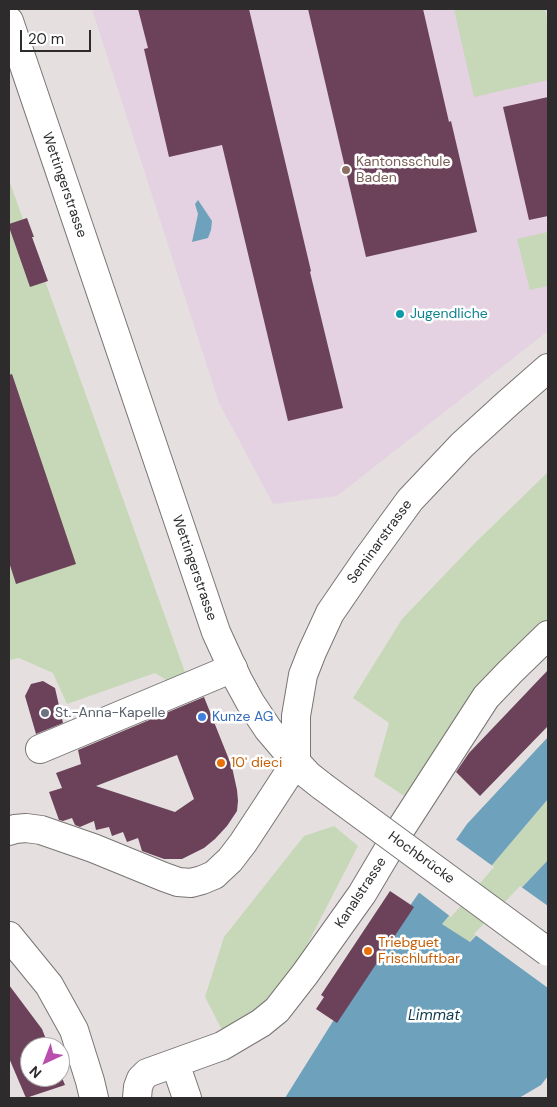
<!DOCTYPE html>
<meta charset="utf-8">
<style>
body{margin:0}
#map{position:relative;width:557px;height:1107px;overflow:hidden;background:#e5e0df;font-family:"DM Sans",sans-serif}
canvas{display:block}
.frame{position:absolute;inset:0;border:10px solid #2d2b2b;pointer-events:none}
.north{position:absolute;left:20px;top:1037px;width:50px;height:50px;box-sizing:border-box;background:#fff;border:1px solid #abaaaa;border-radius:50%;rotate:223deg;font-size:14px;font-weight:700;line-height:20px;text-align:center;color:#2d2b2b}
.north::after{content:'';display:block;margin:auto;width:18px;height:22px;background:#ba4eae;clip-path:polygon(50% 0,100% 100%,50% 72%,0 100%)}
.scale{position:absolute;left:20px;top:30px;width:71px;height:22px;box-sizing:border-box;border:2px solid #2d2b2b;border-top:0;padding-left:6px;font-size:15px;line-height:18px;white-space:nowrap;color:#2d2b2b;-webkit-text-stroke:4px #fff;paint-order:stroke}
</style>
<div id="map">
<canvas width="557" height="1107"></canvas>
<div class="frame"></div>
<div class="north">N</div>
<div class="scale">20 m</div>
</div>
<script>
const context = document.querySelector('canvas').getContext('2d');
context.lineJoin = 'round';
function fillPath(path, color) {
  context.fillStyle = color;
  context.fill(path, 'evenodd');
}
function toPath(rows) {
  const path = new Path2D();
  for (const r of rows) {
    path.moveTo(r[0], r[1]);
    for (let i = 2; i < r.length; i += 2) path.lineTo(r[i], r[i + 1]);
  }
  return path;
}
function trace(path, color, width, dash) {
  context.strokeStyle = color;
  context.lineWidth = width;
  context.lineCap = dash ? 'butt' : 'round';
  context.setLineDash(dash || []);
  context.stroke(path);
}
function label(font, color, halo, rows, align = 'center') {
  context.font = font + ' "DM Sans",sans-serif';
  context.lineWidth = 5;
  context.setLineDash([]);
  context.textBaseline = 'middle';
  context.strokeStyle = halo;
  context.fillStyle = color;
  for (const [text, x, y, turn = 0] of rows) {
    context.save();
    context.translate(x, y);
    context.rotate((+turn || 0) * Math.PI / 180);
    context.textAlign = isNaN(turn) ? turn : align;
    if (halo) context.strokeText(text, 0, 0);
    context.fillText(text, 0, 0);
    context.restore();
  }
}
const education = toPath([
 [92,9,548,9,548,331,337,496,273,504,219,403]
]);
const green = toPath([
 [454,9,545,9,548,25,548,80,474,97],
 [9,180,186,675,168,681,155,673,67,704,53,673,19,658,9,660],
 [548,232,548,286,530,290,517,239],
 [548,472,548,645,502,695,424,809,374,776,389,723,353,698,402,619,476,542],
 [548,799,548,860,469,942,442,924],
 [334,826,358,846,291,976,254,1013,222,1030,205,997,224,937,304,836]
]);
const water = toPath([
 [198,200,212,221,211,230,208,238,192,242,198,214,195,204],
 [548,737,548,799,442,924,470,942,548,860,548,1076,541,1085,519,1098,285,1098,365,970,467,824]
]);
const pier = toPath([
 [454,838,494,867,451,917,417,891],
 [520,886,548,906,548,988,474,934]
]);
const building = toPath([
 [138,9,249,9,311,271,310,272,343,408,288,421,222,145,169,157,144,49,148,48],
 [308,9,423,9,449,122,451,121,477,232,366,257],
 [548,97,548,216,529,220,503,107],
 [27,218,34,237,32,237,48,281,30,287,9,227,9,224],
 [12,374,76,564,16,584,9,562,9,375],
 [548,670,548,726,480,796,456,772,469,753],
 [43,681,55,688,63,723,36,734,25,696,31,684],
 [204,697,232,767,237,790,238,801,237,811,227,826,215,839,204,848,182,859,164,859,142,851,138,838,127,842,123,832,112,836,109,827,96,830,94,821,80,827,75,825,72,818,63,821,59,820,49,792,62,788,56,773,81,764,78,750],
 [177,755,194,799,175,812,96,786],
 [390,891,414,907,337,1023,316,1009,324,997,321,995],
 [9,985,42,1029,49,1047,30,1047,30,1077,60,1077,60,1073,65,1085,26,1098,9,1058]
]);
const minor = toPath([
 [40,749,233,668],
 [175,1063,187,1098],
 [137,1098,138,1087,141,1079,147,1073,222,1046,261,1023,277,1010,305,974,362,894,400,830,486,697,510,672,548,635]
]);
const major = toPath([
 [9,21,216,632,238,680,250,702,268,729,296,762,308,775,322,786],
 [296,762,296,716,303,675,312,652,330,613,367,559,410,500,462,445,508,403,548,368],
 [9,831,15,829,26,828,41,830,93,848,164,877,178,882,191,883,202,880,214,875,230,860,243,843,268,805,296,762],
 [9,936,49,985,74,1030,90,1081,94,1098]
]);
const majorBridge = toPath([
 [322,786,548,952]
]);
const markers = [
 [346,170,5,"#8d6e63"],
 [400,314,5,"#0f9aa8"],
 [45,713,5,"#6b7280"],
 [202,717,5,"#3f7fe0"],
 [221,763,5,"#e8710a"],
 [368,951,5,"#e8710a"]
];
const educationNames = [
 ["Kantonsschule",356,162],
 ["Baden",356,178]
];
const streetNames = [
 ["Wettingerstrasse",64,185,71],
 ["Seminarstrasse",380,542,-54],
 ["Wettingerstrasse",194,568,71],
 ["Hochbrücke",421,858,36],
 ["Kanalstrasse",361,893,-57]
];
const cultureNames = [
 ["Jugendliche",410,314]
];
const worshipNames = [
 ["St.-Anna-Kapelle",55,713]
];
const shopNames = [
 ["Kunze AG",212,717]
];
const foodNames = [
 ["10' dieci",231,763],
 ["Triebguet",378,943],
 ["Frischluftbar",378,959]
];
const waterNames = [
 ["Limmat",434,1016]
];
fillPath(education, '#e4d1e1');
fillPath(green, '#c6d8b7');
fillPath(water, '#6ea1bb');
fillPath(pier, '#e5e0df');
fillPath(building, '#6b4259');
trace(minor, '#797574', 30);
trace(major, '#797574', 30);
trace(minor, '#fff', 28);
trace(major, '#fff', 28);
trace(majorBridge, '#797574', 30, []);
trace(majorBridge, '#fff', 28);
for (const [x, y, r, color] of markers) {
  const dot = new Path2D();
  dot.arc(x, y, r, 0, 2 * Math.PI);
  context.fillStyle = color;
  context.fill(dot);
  trace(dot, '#fff', 2);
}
label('14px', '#785e54', '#fff', educationNames, 'left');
label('14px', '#2d2b2b', '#fff', streetNames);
label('14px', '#0d838f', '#fff', cultureNames, 'left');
label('14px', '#5b616d', '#fff', worshipNames, 'left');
label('14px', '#366cbe', '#fff', shopNames, 'left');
label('14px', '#c56008', '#fff', foodNames, 'left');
label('italic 15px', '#0e3b4e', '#fff', waterNames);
</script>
